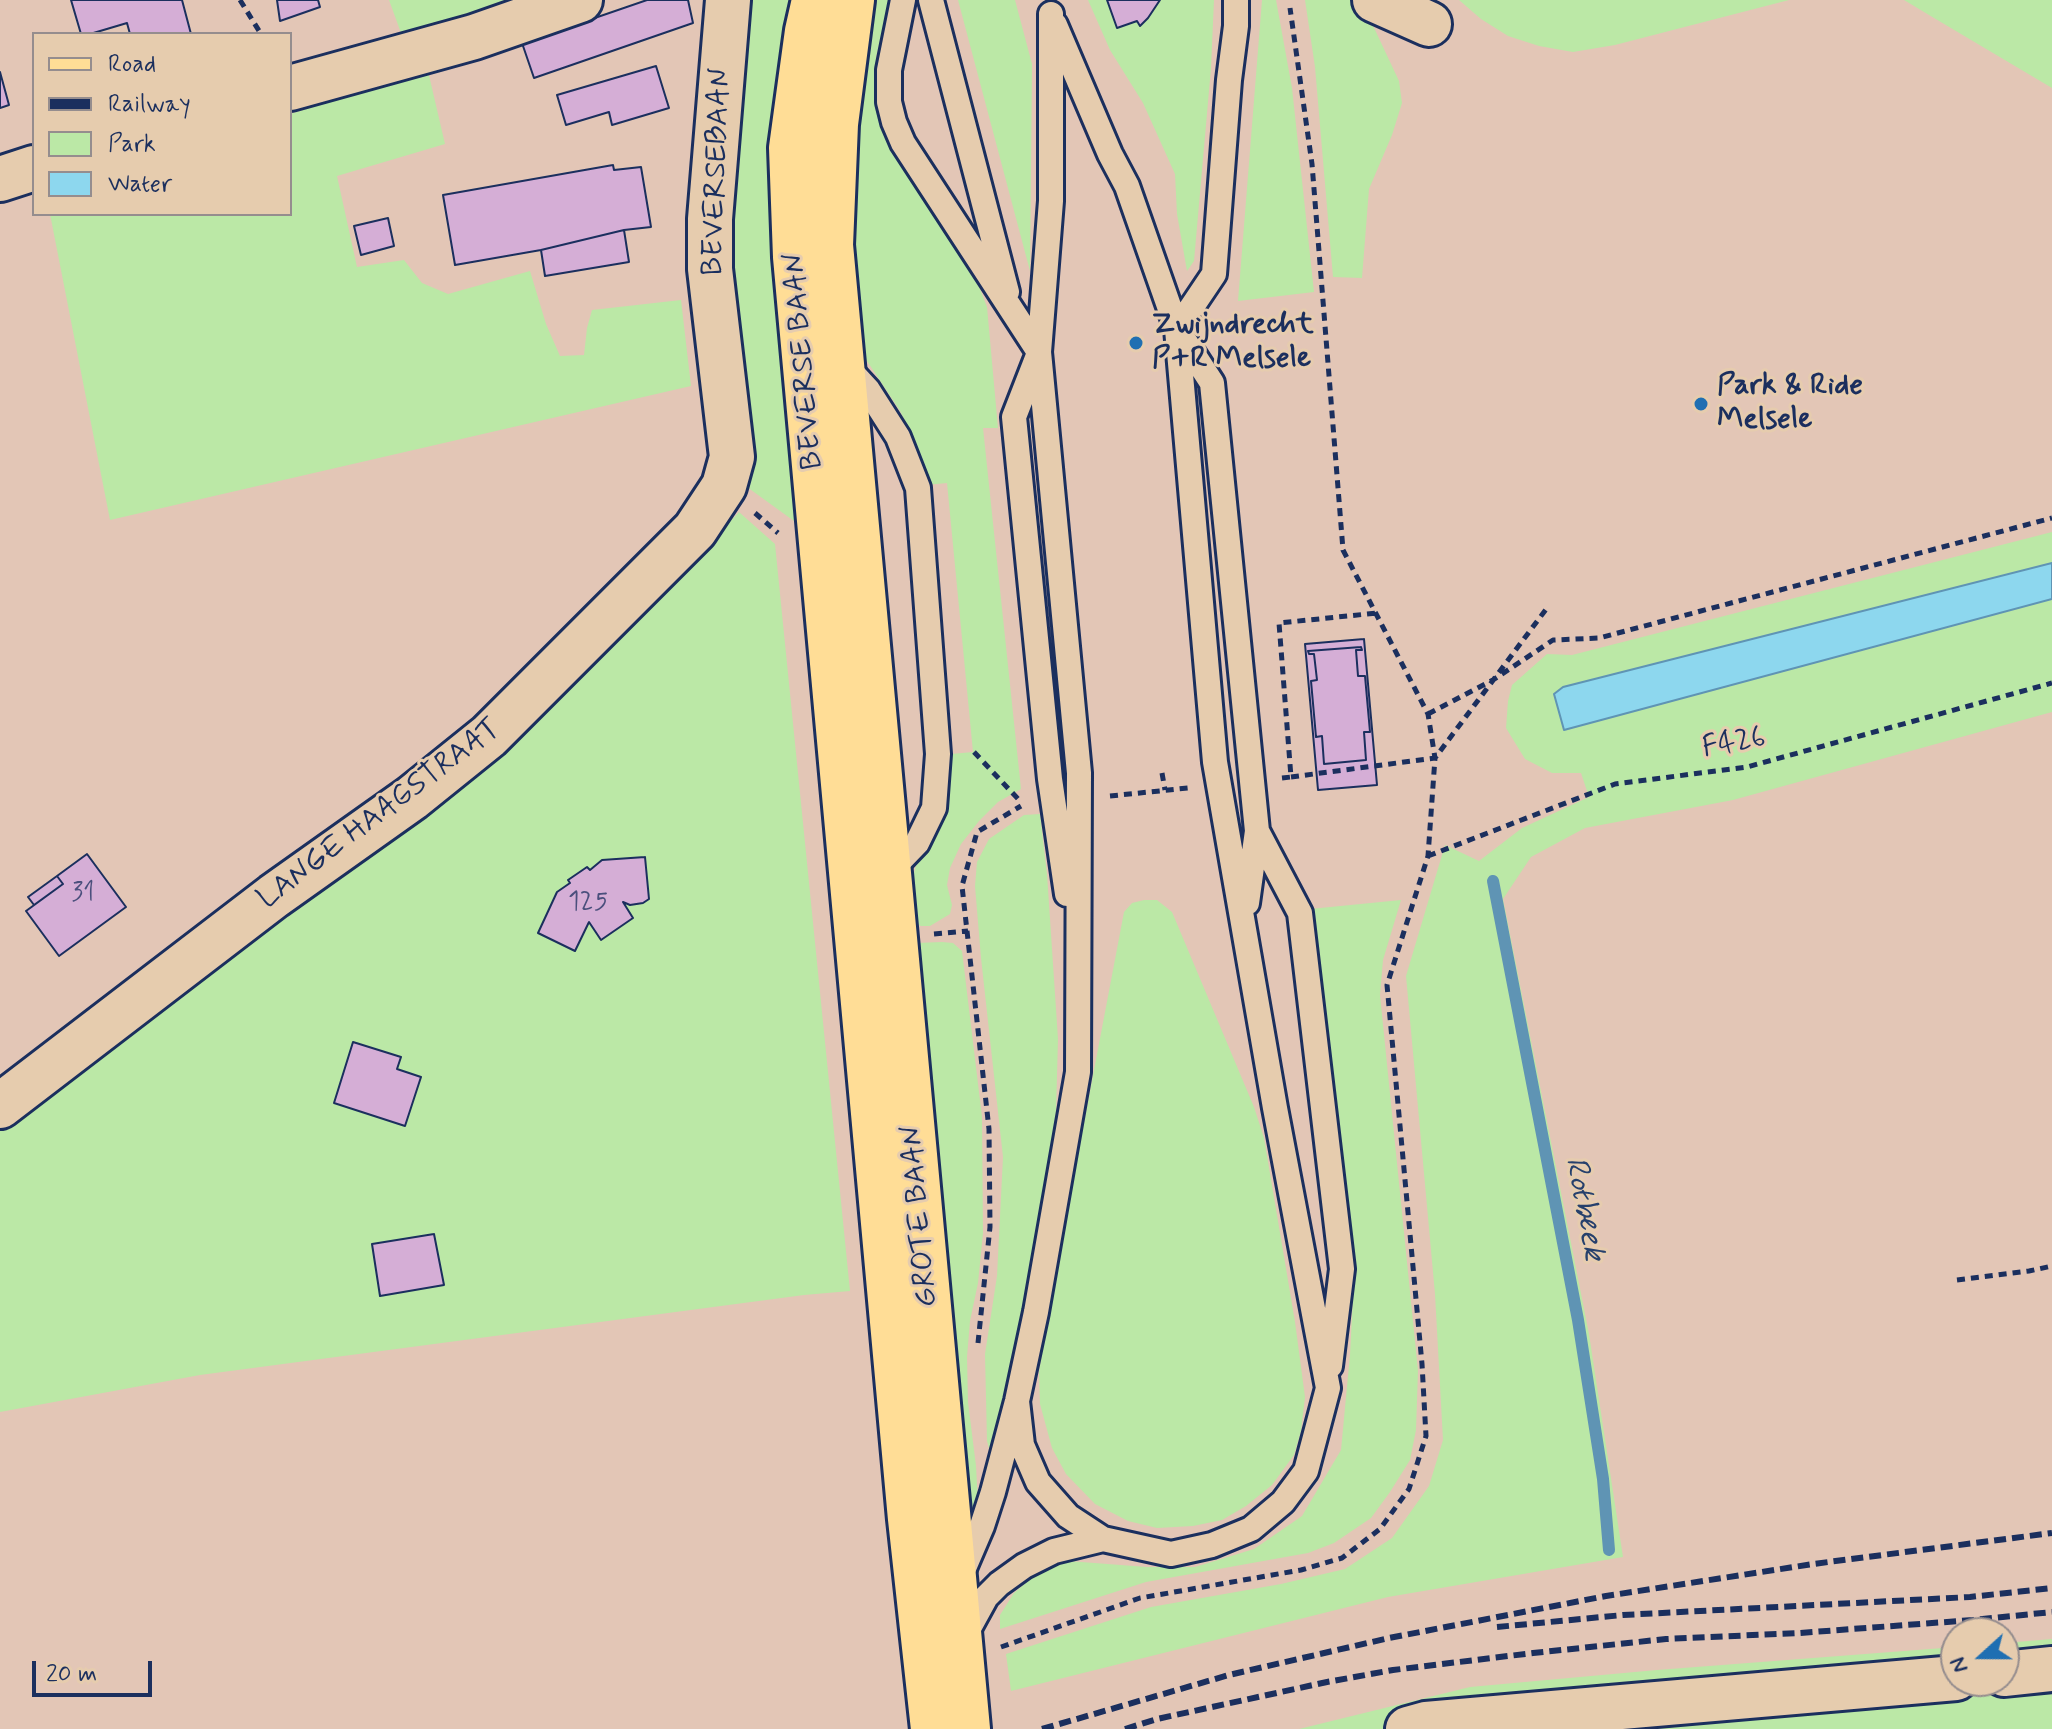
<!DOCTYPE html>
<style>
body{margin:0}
#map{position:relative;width:2052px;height:1729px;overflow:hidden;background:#e3c6b6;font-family:Mynerve,sans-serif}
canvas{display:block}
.legend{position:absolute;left:32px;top:32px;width:260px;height:184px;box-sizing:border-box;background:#e6ccae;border:2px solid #958d8e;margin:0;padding:10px 14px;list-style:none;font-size:24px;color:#1b2f5e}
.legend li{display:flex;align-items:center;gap:16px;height:40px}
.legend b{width:40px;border:2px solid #958d8e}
.north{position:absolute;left:1940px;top:1617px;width:80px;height:80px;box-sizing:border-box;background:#e6ccae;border:2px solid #958d8e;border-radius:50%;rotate:249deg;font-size:22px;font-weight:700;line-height:32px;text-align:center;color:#1b2f5e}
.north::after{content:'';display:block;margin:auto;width:28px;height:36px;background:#1f6fb2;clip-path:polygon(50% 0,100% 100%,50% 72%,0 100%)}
.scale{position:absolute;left:32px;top:1661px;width:120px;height:36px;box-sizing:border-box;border:4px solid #1b2f5e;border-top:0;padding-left:10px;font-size:24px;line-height:28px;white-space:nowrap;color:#1b2f5e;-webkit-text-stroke:6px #e6ccae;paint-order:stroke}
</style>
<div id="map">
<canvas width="2052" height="1729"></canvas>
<ul class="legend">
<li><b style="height:10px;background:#ffdd96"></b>Road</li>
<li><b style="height:10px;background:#1b2f5e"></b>Railway</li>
<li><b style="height:22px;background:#bbe8a6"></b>Park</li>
<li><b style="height:22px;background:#8dd7ee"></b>Water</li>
</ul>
<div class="north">N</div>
<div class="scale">20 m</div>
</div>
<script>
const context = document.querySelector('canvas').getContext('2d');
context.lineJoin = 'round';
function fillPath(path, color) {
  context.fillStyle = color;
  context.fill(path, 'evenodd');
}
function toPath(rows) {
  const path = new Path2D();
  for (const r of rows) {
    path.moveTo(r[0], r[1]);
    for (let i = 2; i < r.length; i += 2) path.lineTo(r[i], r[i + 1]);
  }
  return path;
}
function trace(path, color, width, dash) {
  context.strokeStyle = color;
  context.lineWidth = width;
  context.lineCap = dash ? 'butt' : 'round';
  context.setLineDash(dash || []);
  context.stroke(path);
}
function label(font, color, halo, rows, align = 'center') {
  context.font = font + ' Mynerve,sans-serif';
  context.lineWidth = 6;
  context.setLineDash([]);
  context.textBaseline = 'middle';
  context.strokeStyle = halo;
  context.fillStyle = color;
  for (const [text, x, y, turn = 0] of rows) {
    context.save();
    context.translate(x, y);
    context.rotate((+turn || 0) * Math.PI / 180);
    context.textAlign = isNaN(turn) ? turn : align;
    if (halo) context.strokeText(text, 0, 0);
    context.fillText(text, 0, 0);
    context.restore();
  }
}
const green = toPath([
 [389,0,505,0,506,4,401,33],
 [750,0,796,0,805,529,747,487,730,290,736,144],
 [874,0,891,0,876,57,877,100,884,127,909,178,975,276,987,307,998,428,983,428,1021,789,998,802,979,821,961,844,950,868,947,885,952,905,950,914,930,926,921,926,914,923,911,885,916,865,933,833,948,790,951,754,973,752,947,483,926,485,916,443,900,411,865,358,856,328,852,290,857,68],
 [958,0,1015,0,1032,64,1030,271],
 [1088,0,1214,0,1211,68,1194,261,1187,271,1177,214,1175,174,1143,103,1110,50],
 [1262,0,1276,0,1292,88,1314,292,1238,301],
 [1305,0,1361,0,1399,81,1402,103,1392,135,1369,189,1362,278,1333,277,1315,67],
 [1459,0,1789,0,1615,45,1573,52,1539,46,1508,36,1481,19],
 [1904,0,2052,0,2052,88,1934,18],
 [428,71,445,144,337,176,357,267,404,260,422,283,448,294,530,271,546,324,560,356,584,355,587,328,592,310,681,300,691,386,110,520,50,214,290,214,290,114],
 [739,512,775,544,850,1291,804,1295,200,1375,0,1412,0,1130,522,737],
 [2052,532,2052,563,1563,687,1565,730,2052,599,2052,712,1733,800,1585,828,1531,857,1503,899,1589,1334,1623,1557,1388,1597,1011,1691,1006,1654,1151,1607,1281,1584,1345,1569,1392,1538,1429,1486,1443,1440,1435,1294,1406,976,1445,845,1479,861,1522,828,1589,797,1581,773,1552,773,1525,759,1506,728,1508,701,1512,685,1547,654,1572,655],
 [1040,814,1047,874,1058,1039,1056,1112,1042,1209,993,1463,987,1441,985,1354,997,1276,1003,1157,981,958,975,886,977,862,989,839,1024,815],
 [1144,900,1157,900,1172,912,1254,1107,1264,1138,1295,1322,1305,1397,1301,1431,1294,1455,1272,1485,1246,1506,1222,1520,1193,1526,1157,1528,1128,1521,1095,1504,1066,1474,1052,1448,1040,1404,1039,1372,1050,1302,1124,912,1132,903],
 [1401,900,1383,960,1380,995,1418,1371,1416,1430,1410,1460,1390,1492,1371,1518,1334,1543,1308,1553,1146,1582,1000,1629,1000,1615,1014,1593,1036,1574,1068,1561,1147,1567,1195,1567,1254,1549,1302,1516,1341,1450,1350,1355,1355,1256,1310,909],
 [942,942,953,943,962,951,982,1117,983,1233,978,1283,970,1321,967,1357,968,1402,976,1466,978,1503,974,1519,970,1523,915,943],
 [2052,1639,2052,1729,1299,1729,1470,1687,1657,1670,1956,1647,1956,1681,2004,1681,2004,1643]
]);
const water = toPath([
 [2052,563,2052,599,1564,730,1554,694,1563,687,2052,563]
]);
const stream = toPath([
 [1493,881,1578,1320,1603,1479,1609,1550]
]);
const building = toPath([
 [71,0,182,0,191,34,130,34,127,23,90,34,81,34,71,0],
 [277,0,318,0,320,7,280,21,277,0],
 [647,0,688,0,693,23,534,78,522,43,647,0],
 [1107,0,1160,0,1148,18,1140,26,1137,21,1117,28,1107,0],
 [656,66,669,108,612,125,609,112,566,125,557,95,656,66],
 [0,72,9,105,0,108,0,72],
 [613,165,614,170,641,167,651,227,624,230,541,250,455,265,443,195,613,165],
 [388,218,394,246,361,255,354,226,388,218],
 [624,230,629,262,545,276,541,250,624,230],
 [1364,639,1377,785,1318,790,1305,644,1364,639],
 [1361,647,1362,650,1356,650,1358,676,1365,676,1370,732,1364,732,1366,760,1324,764,1322,736,1316,737,1311,681,1317,680,1314,654,1309,654,1308,651,1361,647],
 [1361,647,1362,650,1356,650,1358,676,1365,676,1370,732,1364,732,1366,760,1324,764,1322,736,1316,737,1311,681,1317,680,1314,654,1309,654,1308,651,1361,647],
 [87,854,126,907,59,956,26,911,63,884,57,876,87,854],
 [645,857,649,899,643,903,630,905,623,902,633,918,601,940,589,922,575,951,538,933,557,892,570,883,568,880,587,867,590,870,602,860,645,857],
 [57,876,63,884,34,905,28,897,57,876],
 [353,1042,401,1057,397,1069,421,1077,405,1126,334,1103,353,1042],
 [434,1234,444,1285,380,1296,372,1244,434,1234]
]);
const path = toPath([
 [240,0,261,34],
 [755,513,778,533],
 [1428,714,1493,680,1553,640,1599,638,2052,518],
 [974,752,1020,801],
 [1162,773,1165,790],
 [1291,777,1435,758,1547,608],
 [1282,778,1291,777,1279,623,1377,613],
 [1110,796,1188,788],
 [1428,856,1615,784,1747,767,2052,683],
 [934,934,968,931],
 [1957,1280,2029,1271,2052,1266],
 [978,1343,990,1227,989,1129,962,886,977,832,1021,806],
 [1001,1647,1140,1598,1301,1570,1342,1558,1380,1529,1409,1489,1426,1436,1422,1364,1387,985,1428,856,1435,758,1428,714,1343,550,1312,164,1290,8]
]);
const lane = toPath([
 [903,0,889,70,889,102,894,122,903,143,1039,352],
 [931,0,1007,292],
 [1055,25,1110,154,1127,186,1177,329,1212,383,1257,831,1247,903],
 [1037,358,1014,417,1050,779,1067,894],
 [844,364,868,390,898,437,918,488,938,754,934,808,917,843,889,872],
 [1257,831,1300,913,1342,1269,1330,1366],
 [1017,1401,1022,1445,1038,1482,1068,1516,1103,1539,1171,1554,1212,1545,1251,1529,1283,1502,1306,1471,1328,1388,1275,1108,1215,762,1177,329,1214,274,1229,80,1236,26,1236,0],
 [961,1575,982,1526,993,1492,1017,1401,1036,1312,1078,1072,1079,773,1039,352,1051,201,1051,14],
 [963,1639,986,1597,999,1584,1024,1566,1054,1551,1103,1539]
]);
const street = toPath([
 [1375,0,1429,24],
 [290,88,474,37,580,0],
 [0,179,34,168],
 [0,1106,274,896,412,798,489,736,695,530,724,486,732,457,710,269,710,219,728,0],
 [2004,1674,2052,1669],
 [1408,1729,1426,1724,1956,1678]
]);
const primary = toPath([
 [814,0,807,31,791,148,795,257,910,1519,933,1729],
 [852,0,836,124,831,245,968,1729]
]);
const rail = toPath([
 [1497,1627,1623,1615,1970,1597,2052,1588],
 [1042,1729,1229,1675,1389,1638,1606,1596,1813,1564,2052,1533],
 [1125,1729,1157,1719,1327,1682,1393,1670,1533,1653,1666,1639,1799,1633,1973,1620,2052,1612]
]);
const markers = [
 [1136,343,8,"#1f6fb2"],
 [1701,404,8,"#1f6fb2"]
];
const numberNames = [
 ["31",83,895],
 ["125",588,904]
];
const streetNames = [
 ["BEVERSEBAAN",718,172,-88],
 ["BEVERSE BAAN",805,361,-95],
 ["F426",1734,744,-11],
 ["LANGE HAAGSTRAAT",380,815,-37],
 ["GROTE BAAN",921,1216,-95]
];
const poiNames = [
 ["Zwijndrecht",1152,326],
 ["P+R Melsele",1152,360],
 ["Park & Ride",1717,387],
 ["Melsele",1717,421]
];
const waterNames = [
 ["Rotbeek",1583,1209,79]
];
fillPath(green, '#bbe8a6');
fillPath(water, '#8dd7ee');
trace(water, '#5f94b4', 2);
trace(stream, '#5f94b4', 12);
fillPath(building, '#d5aed6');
trace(building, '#1b2f5e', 2);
trace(lane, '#1b2f5e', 30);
trace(street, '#1b2f5e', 50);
trace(primary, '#1b2f5e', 50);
trace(path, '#1b2f5e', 5, [8, 6]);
trace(lane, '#e6ccae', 24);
trace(street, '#e6ccae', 44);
trace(primary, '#ffdd96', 44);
trace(rail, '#1b2f5e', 6, [12, 6]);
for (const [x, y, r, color] of markers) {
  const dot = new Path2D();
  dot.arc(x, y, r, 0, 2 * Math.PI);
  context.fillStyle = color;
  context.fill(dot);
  trace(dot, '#e6ccae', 3);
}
label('26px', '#4a4f7c', null, numberNames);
label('30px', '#1b2f5e', '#e6ccae', streetNames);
label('bold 30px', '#1b2f5e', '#e6ccae', poiNames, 'left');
label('italic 32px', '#26406c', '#e6ccae', waterNames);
</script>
